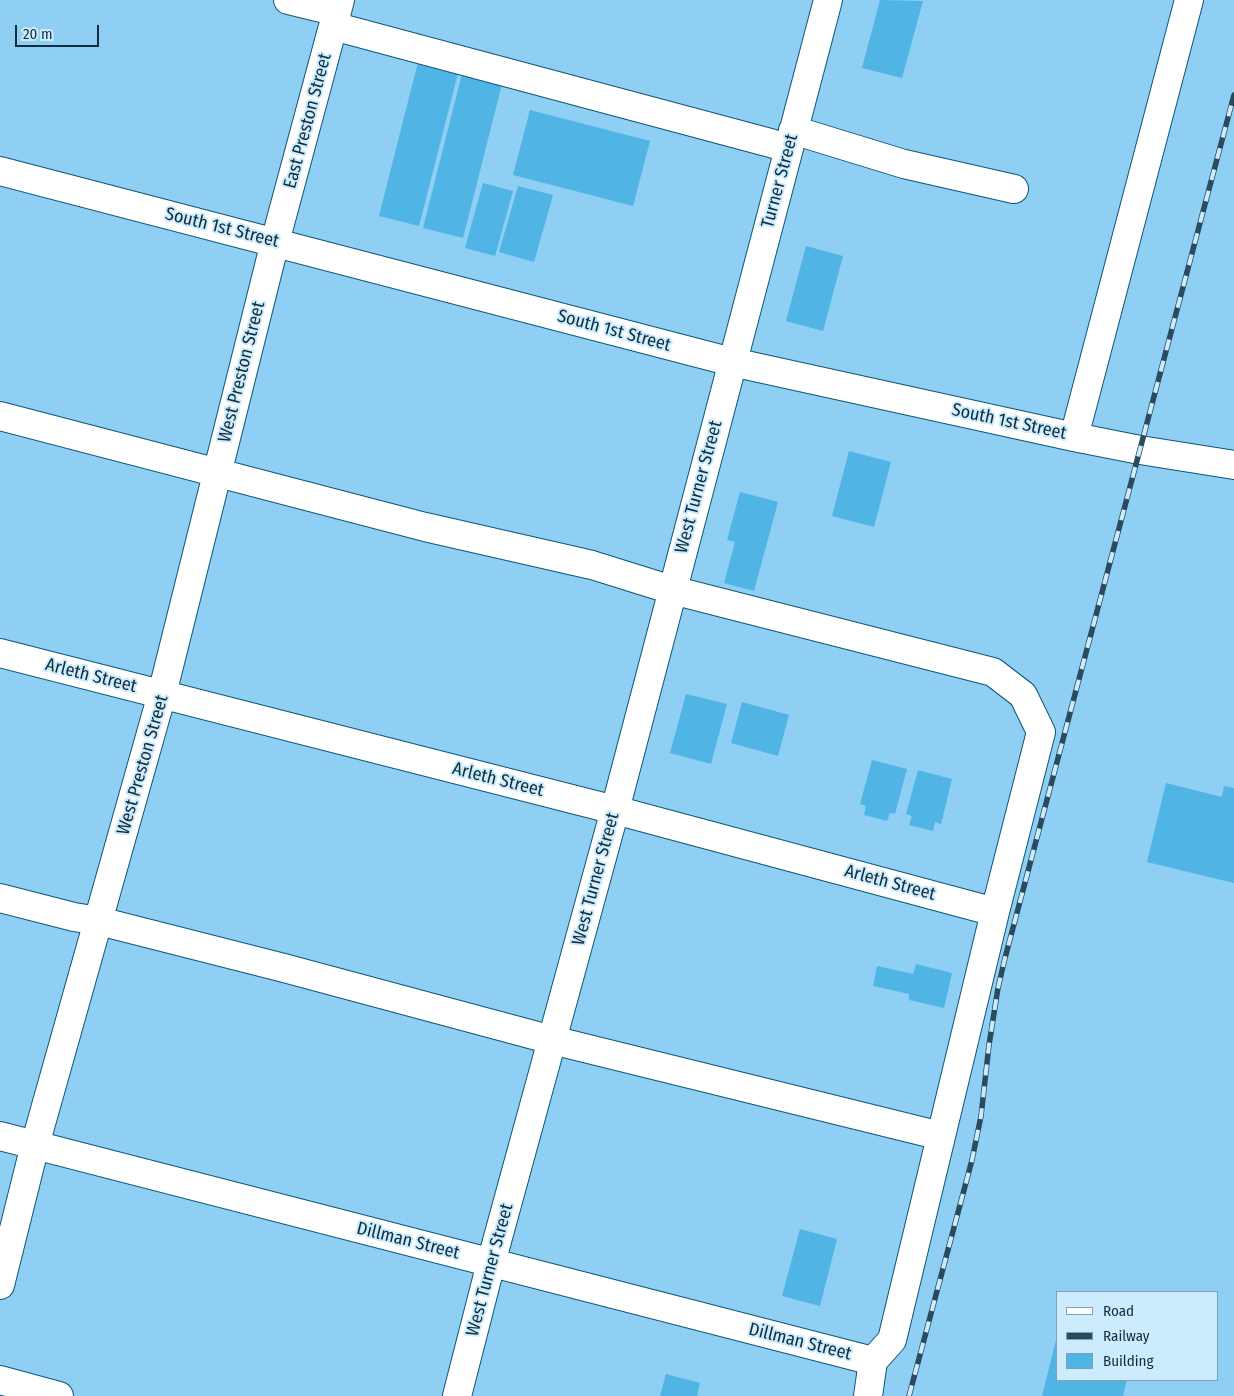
<!DOCTYPE html>
<style>
body{margin:0}
#map{position:relative;width:1234px;height:1396px;overflow:hidden;background:#8ecff3;font-family:"Fira Sans Condensed",sans-serif}
canvas{display:block}
.legend{position:absolute;left:1056px;top:1291px;width:162px;height:90px;box-sizing:border-box;background:#ccecfd;border:1px solid #82a0af;margin:0;padding:6px 9px;list-style:none;font-size:15px;color:#122d3b}
.legend li{display:flex;align-items:center;gap:10px;height:25px}
.legend b{width:25px;border:1px solid #82a0af}
.scale{position:absolute;left:15px;top:25px;width:84px;height:22px;box-sizing:border-box;border:2px solid #122d3b;border-top:0;padding-left:6px;font-size:15px;line-height:18px;white-space:nowrap;color:#122d3b;-webkit-text-stroke:4px #ccecfd;paint-order:stroke}
</style>
<div id="map">
<canvas width="1234" height="1396"></canvas>
<ul class="legend">
<li><b style="height:6px;background:#fff"></b>Road</li>
<li><b style="height:6px;background:#294b5d"></b>Railway</li>
<li><b style="height:14px;background:#50b4e5"></b>Building</li>
</ul>
<div class="scale">20 m</div>
</div>
<script>
const context = document.querySelector('canvas').getContext('2d');
context.lineJoin = 'round';
function fillPath(path, color) {
  context.fillStyle = color;
  context.fill(path, 'evenodd');
}
function toPath(rows) {
  const path = new Path2D();
  for (const r of rows) {
    path.moveTo(r[0], r[1]);
    for (let i = 2; i < r.length; i += 2) path.lineTo(r[i], r[i + 1]);
  }
  return path;
}
function trace(path, color, width, dash) {
  context.strokeStyle = color;
  context.lineWidth = width;
  context.lineCap = dash ? 'butt' : 'round';
  context.setLineDash(dash || []);
  context.stroke(path);
}
function label(font, color, halo, rows, align = 'center') {
  context.font = font + ' "Fira Sans Condensed",sans-serif';
  context.lineWidth = 4;
  context.setLineDash([]);
  context.textBaseline = 'middle';
  context.strokeStyle = halo;
  context.fillStyle = color;
  for (const [text, x, y, turn = 0] of rows) {
    context.save();
    context.translate(x, y);
    context.rotate((+turn || 0) * Math.PI / 180);
    context.textAlign = isNaN(turn) ? turn : align;
    if (halo) context.strokeText(text, 0, 0);
    context.fillText(text, 0, 0);
    context.restore();
  }
}
const building = toPath([
 [880,0,923,1,902,78,862,68],
 [418,62,458,73,419,226,379,216],
 [462,74,502,84,463,238,423,228],
 [530,110,650,141,633,206,513,175],
 [483,183,513,191,495,256,465,248],
 [518,186,553,195,534,262,499,252],
 [806,246,843,256,823,331,786,321],
 [849,451,891,462,874,527,832,516],
 [740,492,778,502,754,591,724,583,735,542,727,540],
 [686,694,727,704,711,764,670,753],
 [742,702,789,715,778,756,731,743],
 [872,760,907,769,895,814,890,813,887,821,864,815,866,806,860,804],
 [918,770,952,779,941,824,935,822,933,831,909,825,912,816,906,814],
 [1166,783,1222,797,1224,786,1234,788,1234,883,1147,862],
 [916,964,952,973,944,1008,909,1000,909,994,873,986,877,966,913,974],
 [800,1229,837,1239,820,1306,782,1296],
 [1057,1336,1058,1380,1127,1380,1123,1396,1042,1396],
 [666,1374,700,1383,697,1396,660,1396]
]);
const minor = toPath([
 [288,0,337,12],
 [333,26,789,148],
 [793,130,904,164,1014,189],
 [0,171,732,362,1074,437,1140,450,1234,465],
 [0,416,425,527,592,565,672,590,993,672,1023,695,1041,732,995,912,892,1340,873,1361,868,1396],
 [1074,437,1189,0],
 [0,653,615,810,995,912],
 [0,898,74,917,99,921,284,968,552,1040,941,1136],
 [0,1136,873,1361],
 [0,1285,35,1145,162,694,275,242,340,0],
 [0,1380,59,1396],
 [457,1396,491,1263,615,810,828,0]
]);
const rail = toPath([
 [909,1396,972,1160,981,1116,989,1045,998,988,1005,958,1234,95]
]);
const streetNames = [
 ["East Preston Street",308,121,-75],
 ["Turner Street",780,181,-75],
 ["South 1st Street",222,228,14],
 ["South 1st Street",614,331,15],
 ["West Preston Street",242,372,-76],
 ["South 1st Street",1009,422,12],
 ["West Turner Street",699,487,-75],
 ["Arleth Street",91,676,14],
 ["West Preston Street",143,765,-74],
 ["Arleth Street",498,780,14],
 ["West Turner Street",596,879,-75],
 ["Arleth Street",890,883,15],
 ["Dillman Street",408,1241,14],
 ["West Turner Street",490,1270,-75],
 ["Dillman Street",800,1342,14]
];
fillPath(building, '#50b4e5');
trace(minor, '#0e5675', 30);
trace(minor, '#fff', 28);
trace(rail, '#294b5d', 5.5);
trace(rail, '#ccecfd', 4, [11]);
label('18px', '#122d3b', '#ccecfd', streetNames);
</script>
